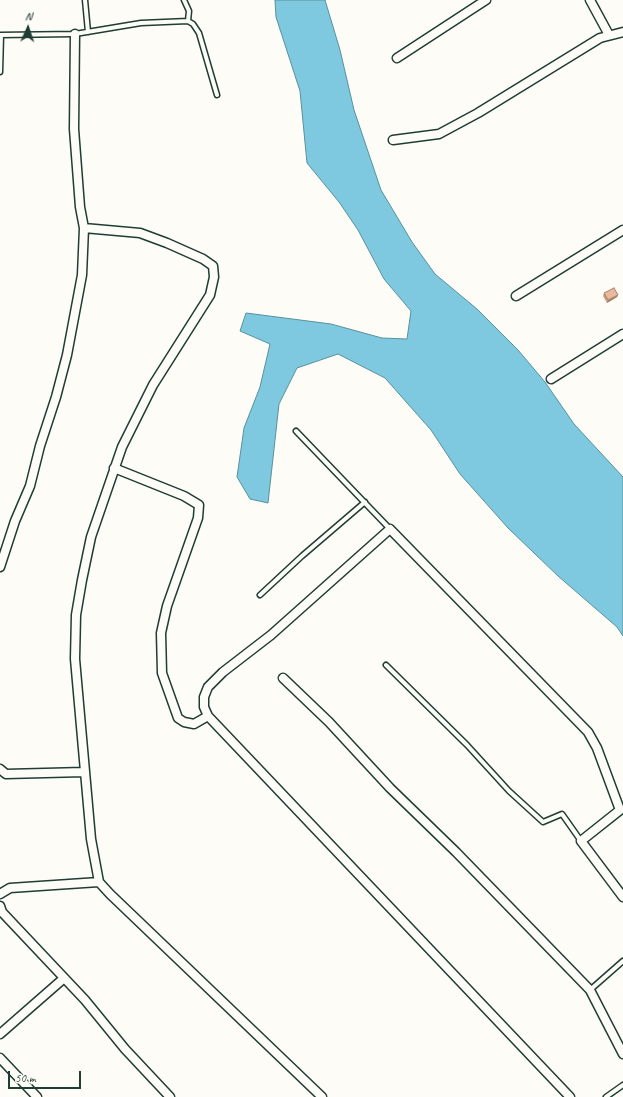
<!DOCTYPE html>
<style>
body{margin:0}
#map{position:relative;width:623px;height:1097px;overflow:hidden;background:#fdfcf7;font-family:Caveat,sans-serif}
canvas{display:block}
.north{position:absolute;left:8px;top:8px;width:40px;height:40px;-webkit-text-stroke:3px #fdfcf7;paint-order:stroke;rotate:3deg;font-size:11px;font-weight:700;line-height:16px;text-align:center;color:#1f3d34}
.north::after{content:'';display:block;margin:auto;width:14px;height:18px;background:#1f3d34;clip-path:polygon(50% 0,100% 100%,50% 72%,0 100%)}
.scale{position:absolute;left:8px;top:1071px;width:73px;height:18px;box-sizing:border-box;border:2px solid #1f3d34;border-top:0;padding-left:5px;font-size:12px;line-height:14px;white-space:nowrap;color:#1f3d34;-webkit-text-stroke:3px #fdfcf7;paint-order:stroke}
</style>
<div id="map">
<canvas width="623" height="1097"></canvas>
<div class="north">N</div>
<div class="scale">50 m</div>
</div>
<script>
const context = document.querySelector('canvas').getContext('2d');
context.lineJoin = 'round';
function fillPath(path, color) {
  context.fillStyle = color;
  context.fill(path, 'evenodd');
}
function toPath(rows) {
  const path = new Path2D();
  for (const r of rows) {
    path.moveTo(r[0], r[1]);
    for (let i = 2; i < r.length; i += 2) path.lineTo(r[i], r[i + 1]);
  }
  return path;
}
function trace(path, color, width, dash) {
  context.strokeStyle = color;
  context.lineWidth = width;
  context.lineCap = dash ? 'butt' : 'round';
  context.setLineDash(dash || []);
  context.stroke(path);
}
const water = toPath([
 [275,0,325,0,340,50,354,110,381,190,412,242,435,274,477,309,518,350,545,382,574,424,623,477,623,636,617,627,558,576,508,528,460,474,431,430,385,378,338,354,297,368,279,404,268,503,250,499,237,477,244,428,260,387,270,344,240,331,246,313,331,324,382,338,407,339,411,311,384,279,358,230,339,202,307,163,300,91,276,17,275,0]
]);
const lane = toPath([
 [85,0,88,32],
 [184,0,189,11,188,21],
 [0,35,75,34,141,23,188,21,193,24,199,33,217,95],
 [0,72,1,35],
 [296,431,390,529],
 [260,595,302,556,365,502],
 [386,665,467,745,509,791,543,822,562,814,581,841],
 [590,990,623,961],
 [606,1097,623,1085]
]);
const street = toPath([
 [590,0,609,35],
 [397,58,486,0],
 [393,140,439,134,478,113,600,38,623,32],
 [84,228,140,233,167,243,203,259,213,266,214,277,210,295,153,385,122,447,91,537,82,580,76,615,75,659,91,839,99,882,110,894,322,1097],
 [516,296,623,230],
 [551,379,623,334],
 [114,468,184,496,199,505,198,518,167,606,161,633,162,673,178,718,184,722,194,724,208,716,570,1097],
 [0,567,15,521,30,486,40,446,56,397,67,355,82,275,84,228,80,207,74,129,75,34],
 [283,678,329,722,390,788,456,852,590,990,623,1054],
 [208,716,204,707,204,697,208,687,223,672,271,635,390,529,588,732,597,748,620,810,581,841,623,897],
 [0,769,6,774,84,772],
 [0,894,10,888,99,882],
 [0,906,2,912,85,1000,125,1049,170,1097],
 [0,1034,63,979],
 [0,1058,37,1097]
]);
const wall = toPath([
 [604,293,618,295,617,297,607,303,603,296]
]);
const shadedWall = toPath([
 [618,295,617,297,607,303,608,300]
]);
const building = toPath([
 [614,288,618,295,608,300,604,293,614,288]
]);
fillPath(water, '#7ec9df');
trace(water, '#58919b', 1);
trace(lane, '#1f3d34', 7);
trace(street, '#1f3d34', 11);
trace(lane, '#fdfcf7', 4);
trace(street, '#fdfcf7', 8);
fillPath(wall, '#c99f85');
fillPath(shadedWall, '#a4826c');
fillPath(building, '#eab99b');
trace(building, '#a4826c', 1);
</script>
